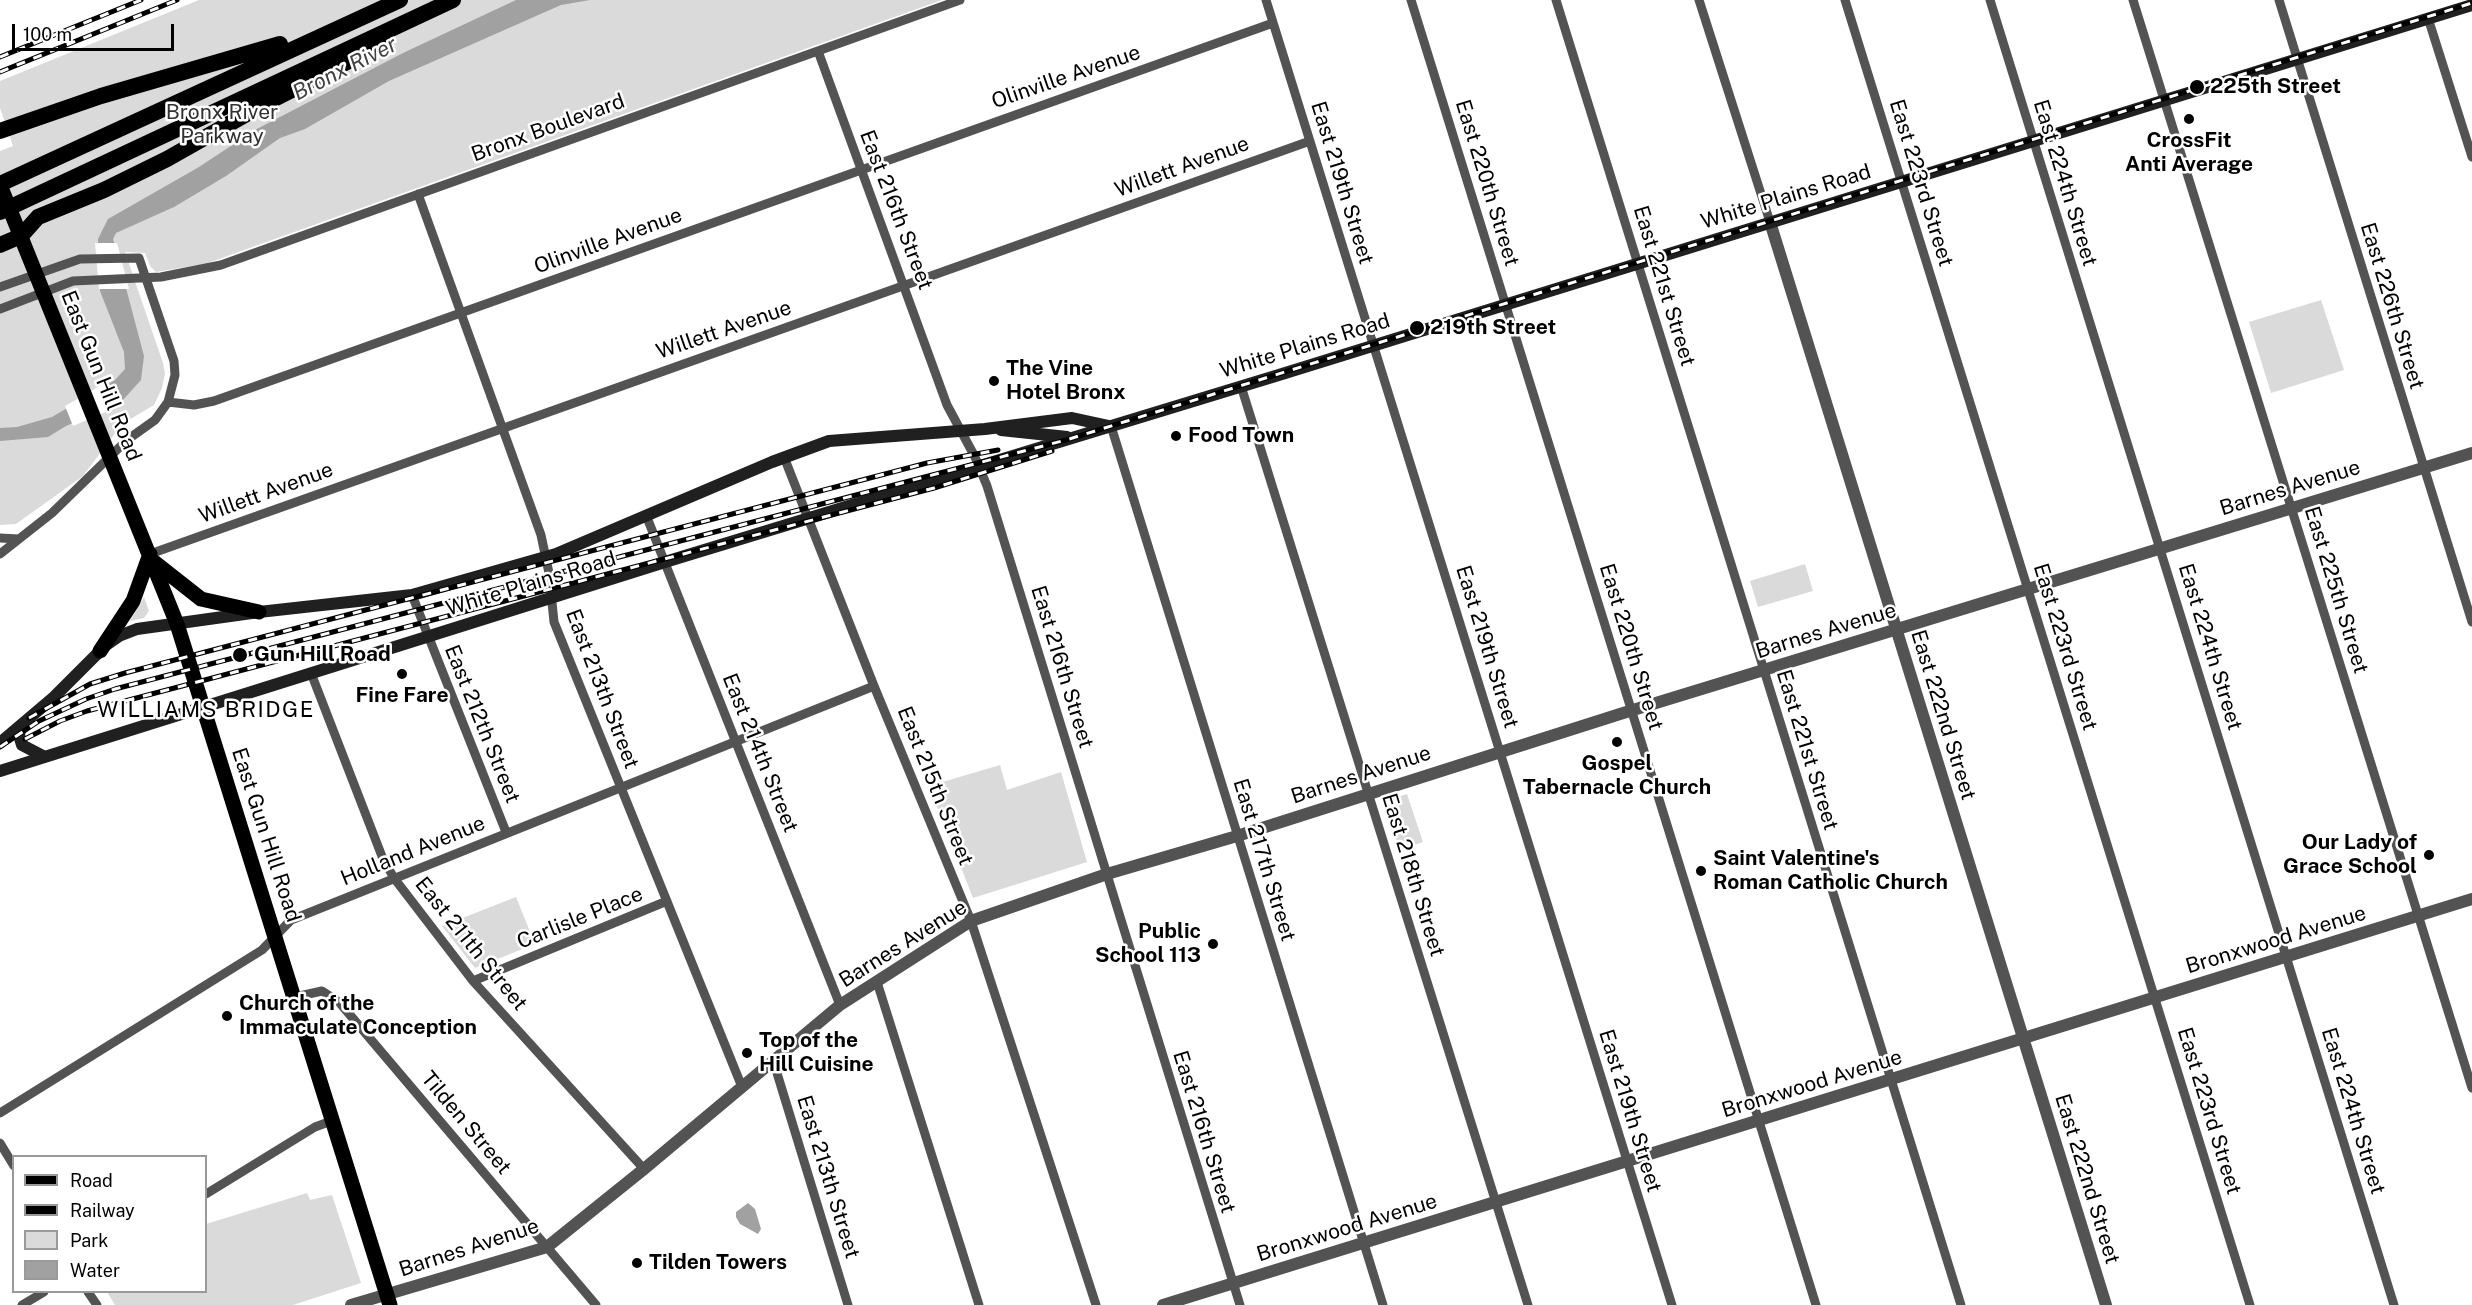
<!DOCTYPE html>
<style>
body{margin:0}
#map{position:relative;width:2472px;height:1305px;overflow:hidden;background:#fff;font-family:"Public Sans",sans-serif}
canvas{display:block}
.legend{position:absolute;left:12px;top:1155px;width:195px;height:138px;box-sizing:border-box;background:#fff;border:2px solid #999;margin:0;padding:8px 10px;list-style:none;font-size:18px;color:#000}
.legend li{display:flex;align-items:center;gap:12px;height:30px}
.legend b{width:30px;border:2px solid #999}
.scale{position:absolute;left:12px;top:24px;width:162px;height:27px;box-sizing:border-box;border:3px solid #000;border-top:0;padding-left:8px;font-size:18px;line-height:21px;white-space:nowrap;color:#000;-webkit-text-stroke:4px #fff;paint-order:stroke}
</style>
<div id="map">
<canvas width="2472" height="1305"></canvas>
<ul class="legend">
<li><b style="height:8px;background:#000"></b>Road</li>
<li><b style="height:8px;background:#000"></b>Railway</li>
<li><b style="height:16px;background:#dadada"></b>Park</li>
<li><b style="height:16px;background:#a1a1a1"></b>Water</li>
</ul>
<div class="scale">100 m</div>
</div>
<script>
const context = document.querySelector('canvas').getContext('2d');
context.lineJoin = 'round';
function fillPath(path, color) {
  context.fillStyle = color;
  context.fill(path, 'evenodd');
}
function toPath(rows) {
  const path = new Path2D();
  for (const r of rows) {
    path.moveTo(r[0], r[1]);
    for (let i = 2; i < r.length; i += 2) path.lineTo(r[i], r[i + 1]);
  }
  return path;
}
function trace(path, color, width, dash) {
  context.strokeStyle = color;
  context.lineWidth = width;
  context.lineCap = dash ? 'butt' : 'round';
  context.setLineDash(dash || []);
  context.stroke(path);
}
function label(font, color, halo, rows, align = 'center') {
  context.font = font + ' "Public Sans",sans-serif';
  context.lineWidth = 5;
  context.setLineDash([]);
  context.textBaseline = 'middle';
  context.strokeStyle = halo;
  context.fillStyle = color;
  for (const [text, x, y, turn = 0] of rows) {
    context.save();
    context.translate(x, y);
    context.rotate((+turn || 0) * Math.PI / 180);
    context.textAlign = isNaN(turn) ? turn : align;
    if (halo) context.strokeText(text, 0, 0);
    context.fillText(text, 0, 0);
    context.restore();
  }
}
const green = toPath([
 [199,0,942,0,205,264,156,272,150,266,145,253,125,252,163,363,165,374,162,388,154,405,122,424,83,476,16,524,0,525,0,151,13,146,0,108,0,81],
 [2321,300,2344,370,2271,393,2249,322],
 [1805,564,1813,591,1758,607,1750,581],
 [144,597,149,611,144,618,130,621],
 [1000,765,1007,790,1061,772,1087,862,973,898,929,786],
 [1407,794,1423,842,1400,850,1384,801],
 [516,897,535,944,475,968,442,926],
 [307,1193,310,1200,332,1195,361,1283,293,1305,115,1305,107,1292,206,1292,206,1224]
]);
const water = toPath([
 [516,0,590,0,561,5,389,81,305,129,280,138,226,176,174,207,116,233,113,239,144,356,141,380,122,401,66,426,48,437,0,441,0,428,17,427,52,417,115,380,125,369,124,352,100,291,98,239,108,219,199,167,255,130,403,53],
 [748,1203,755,1209,761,1229,758,1234,740,1224,736,1217,736,1212]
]);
const pier = toPath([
 [95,243,117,243,129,289,99,289],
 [105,383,115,408,73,426,65,406]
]);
const minor = toPath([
 [1266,0,1672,1305],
 [1411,0,1816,1305],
 [1556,0,1961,1305],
 [1699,0,1770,222],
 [1845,0,2250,1305],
 [1990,0,2394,1305],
 [2133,0,2472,1088],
 [2279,0,2472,622],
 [2428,18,2472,157],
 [818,51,947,405,975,457,987,486,1240,1305],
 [418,194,541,535,549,573,554,622,742,1087],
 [0,287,80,259,139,258,174,361,175,375,168,402,155,420,127,440,52,513,0,554],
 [0,309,73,281,161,277,221,265,960,0],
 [1241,386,1528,1305],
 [168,402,194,405,214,401,1273,23],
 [1111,426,1383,1305],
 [784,457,874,686,971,921,1096,1305],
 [646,515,840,1005],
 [0,538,19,539],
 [150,554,1310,141],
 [412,595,506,832],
 [311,673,383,859,394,878,473,981,644,1169],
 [473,981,667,901],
 [877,982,979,1305],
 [295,997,322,991,339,1002,596,1305],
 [773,1060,848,1305],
 [0,1113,262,950,291,920,874,686],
 [0,1143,14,1166],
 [206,1194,315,1127,334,1120],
 [88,1292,97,1305],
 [22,1305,44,1292]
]);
const tertiary = toPath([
 [1770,222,2106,1305],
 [351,1305,547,1247,644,1169,840,1005,971,921,1107,874,1237,836,1620,714,2472,453],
 [1163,1305,2472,899]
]);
const secondary = toPath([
 [1001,430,1067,437],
 [21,725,19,735,22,745,43,756],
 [0,743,54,697,106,645,119,636,137,629,259,612,412,595,556,554,772,462,829,441,985,429,1072,418,1109,426],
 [0,771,665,562,1282,374,2472,5]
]);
const primary = toPath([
 [0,185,177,624,390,1305],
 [154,562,201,599,259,612],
 [100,651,133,601,150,554]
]);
const motorway = toPath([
 [0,131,101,96,280,44],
 [0,184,400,0],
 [0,212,453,0],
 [0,245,21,236,38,217,104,190,167,159,266,103,386,42]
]);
const rail = toPath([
 [0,57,141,0],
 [0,72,177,0],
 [29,718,90,684,125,673,927,463,998,450],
 [25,739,60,721,87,711,934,488,1052,451],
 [0,747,39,721,86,699,115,689,1066,440,2472,3]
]);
const markers = [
 [2197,87,8,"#000"],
 [2189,119,6,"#000"],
 [1417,328,8,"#000"],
 [994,381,6,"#000"],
 [1176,436,6,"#000"],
 [240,655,8,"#000"],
 [402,674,6,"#000"],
 [1617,742,6,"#000"],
 [2429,855,6,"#000"],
 [1701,871,6,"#000"],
 [1213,944,6,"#000"],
 [227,1016,6,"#000"],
 [747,1053,6,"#000"],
 [637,1263,6,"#000"]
];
const streetNames = [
 ["Olinville Avenue",1066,77,-19],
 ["Bronx Boulevard",548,128,-20],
 ["Willett Avenue",1182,167,-20],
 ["East 219th Street",1342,183,73],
 ["East 220th Street",1487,183,73],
 ["East 223rd Street",1921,183,73],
 ["East 224th Street",2065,183,73],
 ["White Plains Road",1786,197,-17],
 ["East 216th Street",896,210,69],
 ["Olinville Avenue",608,241,-20],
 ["East 221st Street",1664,286,73],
 ["East 226th Street",2392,306,73],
 ["Willett Avenue",724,330,-19],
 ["White Plains Road",1305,346,-17],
 ["East Gun Hill Road",101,376,68],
 ["Barnes Avenue",2290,488,-17],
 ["Willett Avenue",266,493,-20],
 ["White Plains Road",531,584,-17],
 ["East 225th Street",2336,590,73],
 ["Barnes Avenue",1826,631,-17],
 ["East 219th Street",1487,647,73],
 ["East 220th Street",1631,647,73],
 ["East 223rd Street",2065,647,73],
 ["East 224th Street",2210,647,73],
 ["East 216th Street",1062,667,73],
 ["East 213th Street",602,689,69],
 ["East 222nd Street",1943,715,73],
 ["East 212th Street",482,724,68],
 ["East 221st Street",1807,750,73],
 ["East 214th Street",760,753,68],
 ["Barnes Avenue",1361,775,-18],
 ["East 215th Street",935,786,68],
 ["East Gun Hill Road",266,835,72],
 ["Holland Avenue",413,851,-22],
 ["East 217th Street",1264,860,73],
 ["East 218th Street",1413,875,73],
 ["Carlisle Place",580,918,-22],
 ["Bronxwood Avenue",2276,940,-17],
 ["East 211th Street",471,944,51],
 ["Barnes Avenue",903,944,-32],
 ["Bronxwood Avenue",1812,1084,-17],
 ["East 219th Street",1630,1111,73],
 ["East 223rd Street",2209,1111,73],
 ["East 224th Street",2353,1111,73],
 ["Tilden Street",466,1123,50],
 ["East 216th Street",1204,1132,73],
 ["East 213th Street",828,1177,73],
 ["East 222nd Street",2087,1179,73],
 ["Bronxwood Avenue",1347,1228,-17],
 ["Barnes Avenue",469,1248,-18]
];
const poiNames = [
 ["225th Street",2210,87],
 ["CrossFit",2189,141,"center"],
 ["Anti Average",2189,165,"center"],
 ["219th Street",1430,328],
 ["The Vine",1006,369],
 ["Hotel Bronx",1006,393],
 ["Food Town",1188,436],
 ["Gun Hill Road",254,655],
 ["Fine Fare",402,696,"center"],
 ["Gospel",1617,764,"center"],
 ["Tabernacle Church",1617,788,"center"],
 ["Our Lady of",2417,843,"right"],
 ["Grace School",2417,867,"right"],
 ["Saint Valentine's",1713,859],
 ["Roman Catholic Church",1713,883],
 ["Public",1201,932,"right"],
 ["School 113",1201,956,"right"],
 ["Church of the",239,1004],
 ["Immaculate Conception",239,1028],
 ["Top of the",759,1041],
 ["Hill Cuisine",759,1065],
 ["Tilden Towers",649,1263]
];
const parkNames = [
 ["Bronx River",222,113],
 ["Parkway",222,137]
];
const waterNames = [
 ["Bronx River",345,69,-27]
];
const neighbourhoodNames = [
 ["WILLIAMS BRIDGE",206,710]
];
fillPath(green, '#dadada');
fillPath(water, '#a1a1a1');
fillPath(pier, '#fff');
trace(minor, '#535353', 9);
trace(tertiary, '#535353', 12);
trace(secondary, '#202020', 12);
trace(primary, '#000', 15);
trace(motorway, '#000', 16);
trace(rail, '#000', 5);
trace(rail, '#fff', 3, [9]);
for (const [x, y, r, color] of markers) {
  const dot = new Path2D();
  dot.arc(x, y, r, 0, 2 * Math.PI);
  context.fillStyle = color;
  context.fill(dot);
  trace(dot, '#fff', 2);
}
label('21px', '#000', '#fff', streetNames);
label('bold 21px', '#000', '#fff', poiNames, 'left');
label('21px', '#313131', '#fff', parkNames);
label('italic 22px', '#424242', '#fff', waterNames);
context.letterSpacing = '1.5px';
label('22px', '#000', '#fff', neighbourhoodNames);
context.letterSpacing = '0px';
</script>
